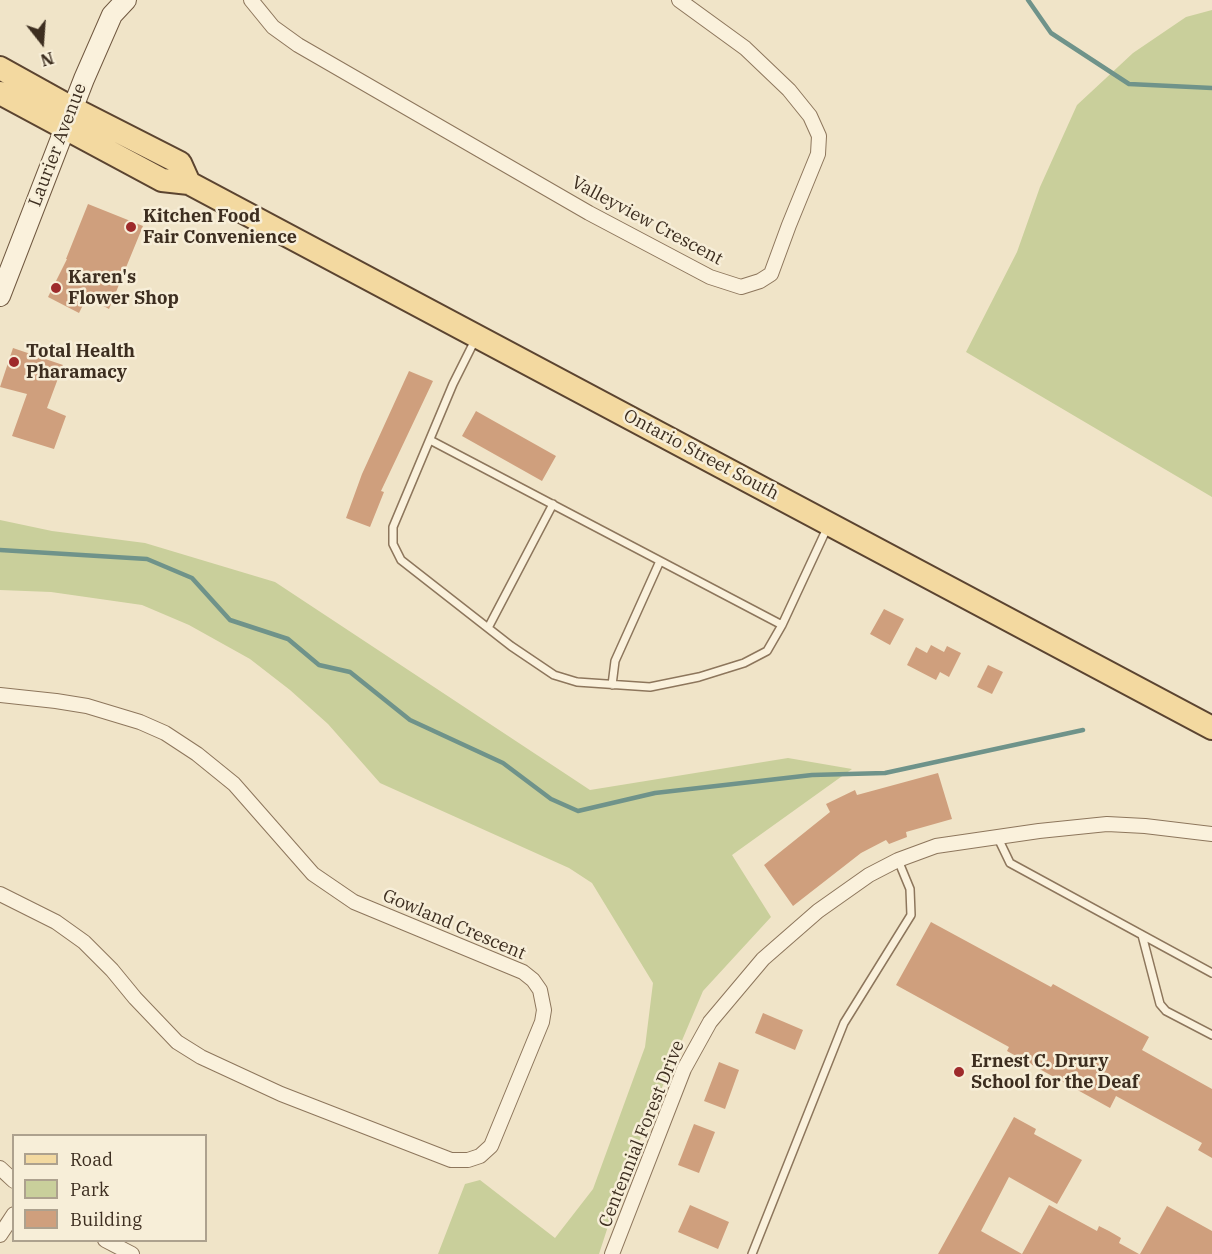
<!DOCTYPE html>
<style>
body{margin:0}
#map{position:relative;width:1212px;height:1254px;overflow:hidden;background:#f0e4c8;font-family:"IBM Plex Serif",serif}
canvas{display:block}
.legend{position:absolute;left:12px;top:1134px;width:195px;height:108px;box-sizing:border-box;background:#f7eed8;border:2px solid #ada18e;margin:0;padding:8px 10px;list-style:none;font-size:18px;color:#3d2e20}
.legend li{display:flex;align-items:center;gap:12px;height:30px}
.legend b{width:30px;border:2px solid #ada18e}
.north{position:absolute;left:12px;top:12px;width:60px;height:60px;-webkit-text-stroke:4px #f7eed8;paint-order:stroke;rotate:163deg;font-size:16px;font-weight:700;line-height:24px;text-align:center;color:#3d2e20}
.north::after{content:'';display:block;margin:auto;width:21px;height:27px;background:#3d2e20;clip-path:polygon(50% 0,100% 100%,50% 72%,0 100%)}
</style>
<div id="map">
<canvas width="1212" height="1254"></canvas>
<ul class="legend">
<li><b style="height:8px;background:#f3d9a0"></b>Road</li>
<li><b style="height:16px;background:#c9cf9b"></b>Park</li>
<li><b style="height:16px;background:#cf9f7d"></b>Building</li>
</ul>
<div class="north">N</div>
</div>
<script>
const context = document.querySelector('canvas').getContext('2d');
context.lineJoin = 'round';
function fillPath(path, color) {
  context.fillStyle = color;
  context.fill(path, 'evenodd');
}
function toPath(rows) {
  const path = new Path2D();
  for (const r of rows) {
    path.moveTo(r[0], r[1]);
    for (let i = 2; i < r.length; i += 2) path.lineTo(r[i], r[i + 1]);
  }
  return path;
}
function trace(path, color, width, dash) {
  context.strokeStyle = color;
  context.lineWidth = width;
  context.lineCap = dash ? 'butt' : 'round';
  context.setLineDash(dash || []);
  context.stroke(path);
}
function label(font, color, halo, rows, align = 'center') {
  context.font = font + ' "IBM Plex Serif",serif';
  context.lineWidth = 5;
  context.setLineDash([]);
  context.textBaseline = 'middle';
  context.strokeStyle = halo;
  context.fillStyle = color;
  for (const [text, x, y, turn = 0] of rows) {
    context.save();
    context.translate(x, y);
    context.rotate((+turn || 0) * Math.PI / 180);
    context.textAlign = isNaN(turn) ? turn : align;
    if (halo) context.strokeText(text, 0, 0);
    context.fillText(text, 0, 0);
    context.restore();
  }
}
const green = toPath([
 [1212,10,1212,497,966,352,1017,252,1040,187,1077,105,1133,53,1186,17],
 [0,520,52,531,145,543,275,582,590,790,788,758,852,769,732,855,771,917,703,991,624,1177,599,1254,438,1254,465,1184,480,1180,555,1238,593,1189,645,1047,653,983,592,883,569,868,380,783,328,724,290,690,250,659,189,625,142,605,51,592,0,590]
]);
const stream = toPath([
 [1028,0,1051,33,1129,84,1212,88],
 [0,550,147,559,192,578,230,620,288,639,319,665,350,672,410,720,503,763,551,799,578,811,655,793,812,775,885,773,1083,730]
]);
const building = toPath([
 [88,204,143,226,109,309,87,297,79,313,48,297,67,259,66,259],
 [13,348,63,365,47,408,66,416,54,449,12,436,27,394,0,387],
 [409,371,433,381,381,491,384,492,370,527,346,518,362,474],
 [476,411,556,456,542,481,462,436],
 [884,609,904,619,890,645,870,634],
 [931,645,944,652,947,646,961,653,949,677,940,672,936,680,907,665,916,647,927,653],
 [988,665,1003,672,992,694,977,687],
 [938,773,952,819,906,832,907,837,889,844,886,840,861,853,793,906,764,865,830,812,826,804,855,790,857,795],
 [931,922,1051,987,1053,984,1149,1037,1142,1050,1212,1089,1212,1158,1198,1150,1202,1143,1116,1096,1110,1108,1007,1051,1009,1047,896,985],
 [763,1013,803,1030,795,1050,755,1033],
 [719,1062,739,1070,725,1109,704,1101],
 [1014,1117,1036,1129,1034,1134,1082,1160,1057,1204,1009,1177,981,1231,1022,1254,1049,1205,1097,1231,1099,1226,1109,1231,1121,1238,1119,1243,1139,1254,938,1254],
 [694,1124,715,1132,699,1173,678,1165],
 [690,1205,729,1222,718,1249,678,1232],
 [1167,1206,1212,1231,1212,1254,1140,1254]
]);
const lane = toPath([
 [475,340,453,384,393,527,393,544,401,560,511,646,554,675,577,682,650,687,699,677,744,663,767,651,782,625,828,526],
 [430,440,782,625],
 [488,628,553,504],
 [612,685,615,661,660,561],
 [997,836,1010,863,1212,973],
 [1142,935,1160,1004,1166,1011,1212,1035],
 [752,1254,844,1023,911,915,910,889,898,860]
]);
const street = toPath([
 [251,0,273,27,298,45,589,213,710,277,741,287,760,281,771,274,789,225,818,154,819,136,810,116,789,90,745,48,679,0],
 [0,695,56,701,87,706,140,722,165,733,197,754,234,784,313,874,354,902,523,972,533,980,540,990,544,1010,542,1022,491,1146,480,1156,468,1160,451,1160,281,1094,201,1057,177,1042,135,998,112,970,84,942,56,922,0,894],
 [0,1168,14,1181],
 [0,1235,14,1214],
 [105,1240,132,1254],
 [612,1254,684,1069,710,1022,763,959,818,911,869,875,898,860,936,846,1039,831,1107,824,1145,826,1212,834]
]);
const secondary = toPath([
 [0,296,84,79,112,15,126,0]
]);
const primary = toPath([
 [0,68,72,108,180,163,189,183],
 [0,93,162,180,189,183,1212,728]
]);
const markers = [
 [131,227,6,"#9e2a2b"],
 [56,288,6,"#9e2a2b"],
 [14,362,6,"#9e2a2b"],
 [959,1072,6,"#9e2a2b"]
];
const streetNames = [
 ["Laurier Avenue",58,145,-69],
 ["Valleyview Crescent",647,221,28],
 ["Ontario Street South",701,455,28],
 ["Gowland Crescent",454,925,23],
 ["Centennial Forest Drive",642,1134,-68]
];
const poiNames = [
 ["Kitchen Food",143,217],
 ["Fair Convenience",143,238],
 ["Karen's",68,278],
 ["Flower Shop",68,299],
 ["Total Health",26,352],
 ["Pharamacy",26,373],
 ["Ernest C. Drury",971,1062],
 ["School for the Deaf",971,1083]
];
fillPath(green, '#c9cf9b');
trace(stream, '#6f938a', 4.5);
fillPath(building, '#cf9f7d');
trace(lane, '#8d765c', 10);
trace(street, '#8d765c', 16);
trace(secondary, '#6f573f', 22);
trace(primary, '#5b4430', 26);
trace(lane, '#faf1dc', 7);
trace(street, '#faf1dc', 14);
trace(secondary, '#faf1dc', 20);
trace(primary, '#f3d9a0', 22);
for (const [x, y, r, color] of markers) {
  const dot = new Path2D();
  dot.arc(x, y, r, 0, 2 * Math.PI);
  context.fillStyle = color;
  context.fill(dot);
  trace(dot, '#f7eed8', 2);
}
label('18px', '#3d2e20', '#f7eed8', streetNames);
label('bold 18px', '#3d2e20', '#f7eed8', poiNames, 'left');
</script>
